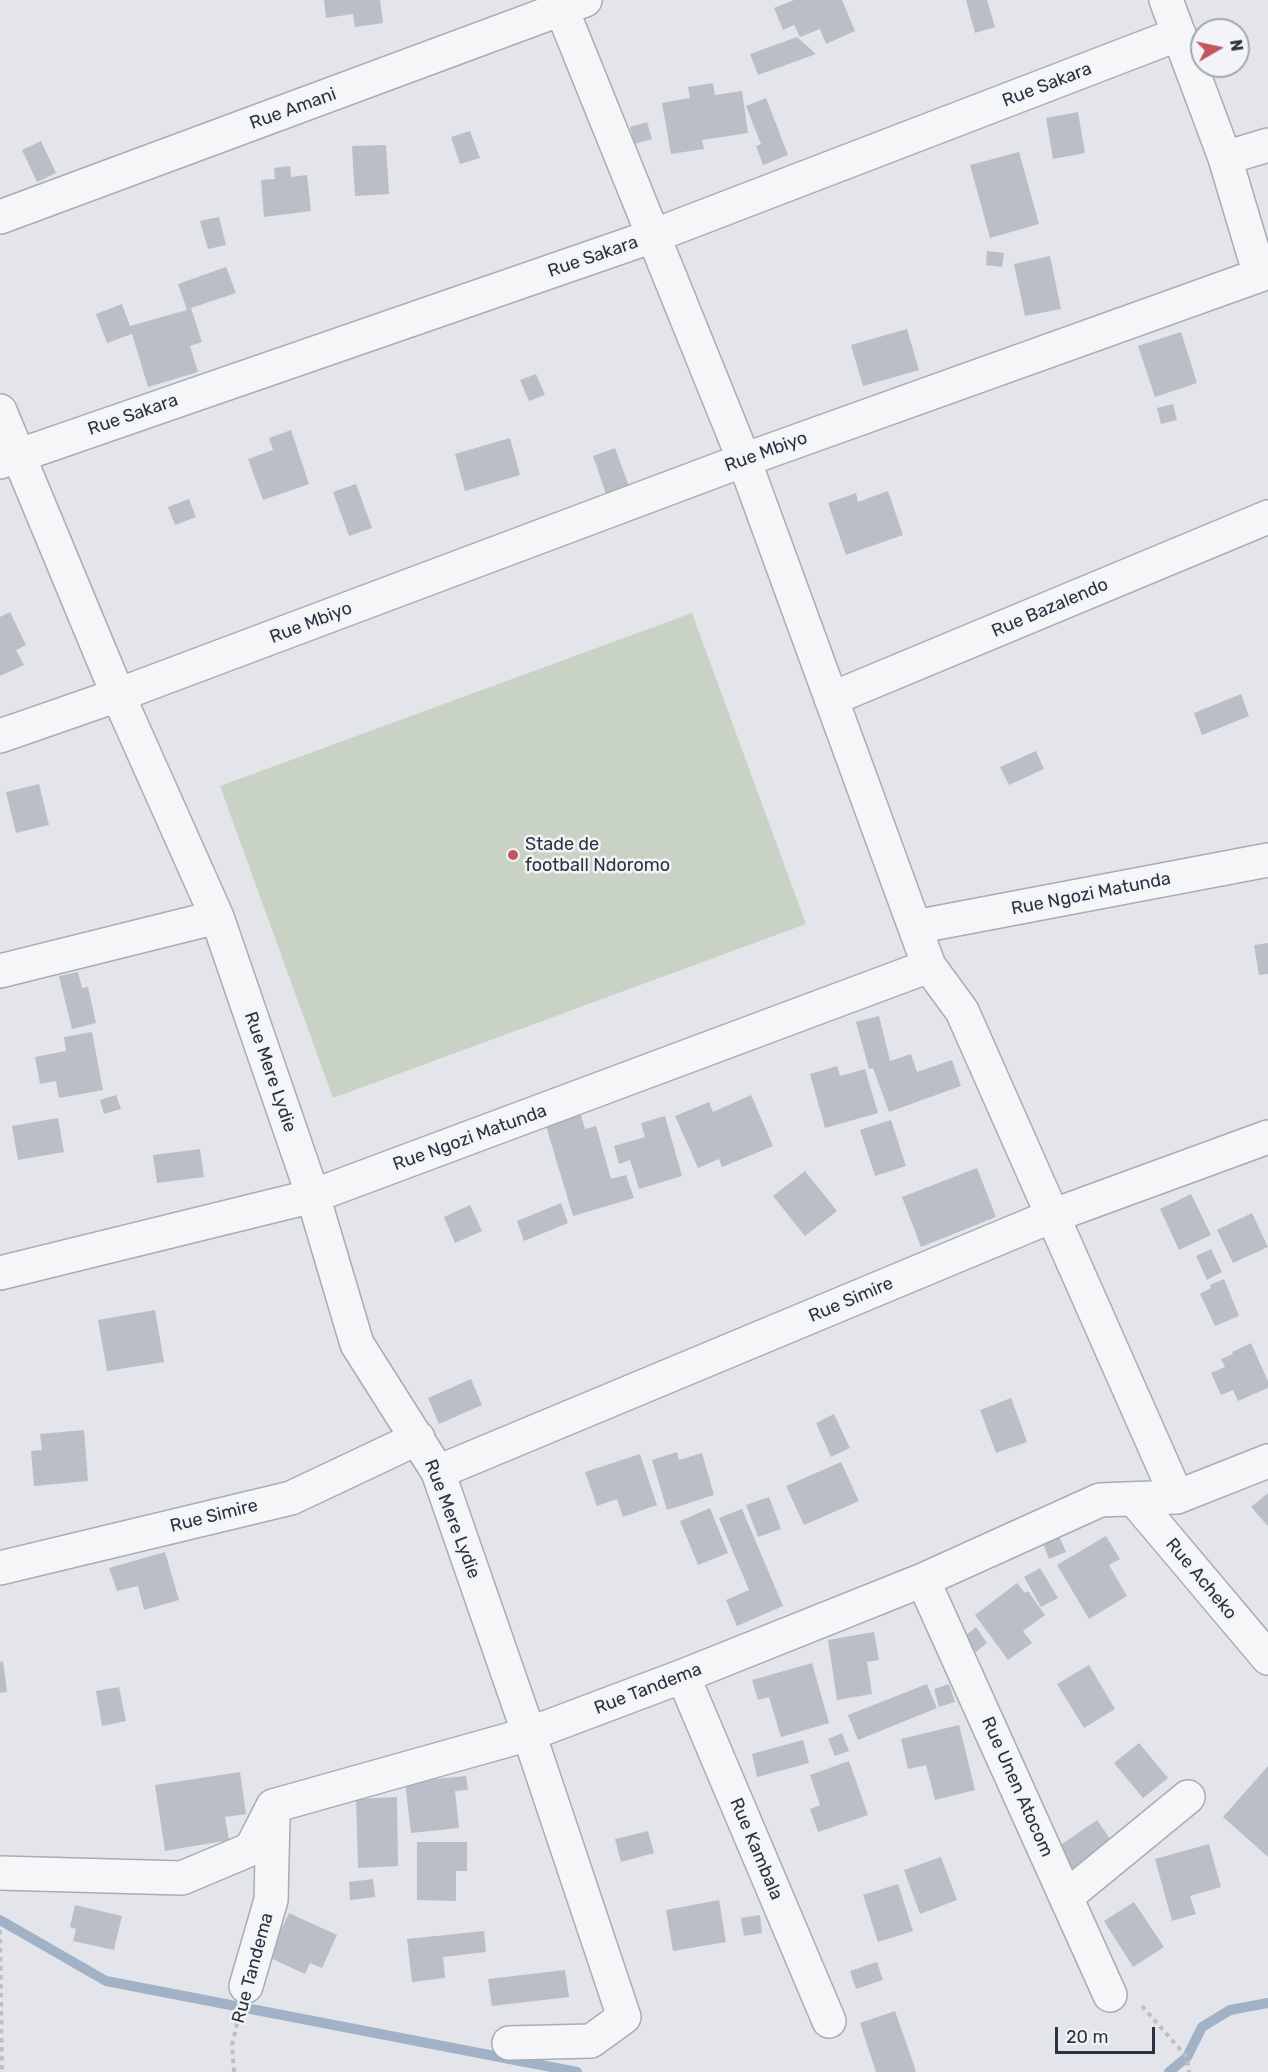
<!DOCTYPE html>
<style>
body{margin:0}
#map{position:relative;width:1268px;height:2072px;overflow:hidden;background:#e3e5ea;font-family:Rubik,sans-serif}
canvas{display:block}
.north{position:absolute;left:1190px;top:18px;width:60px;height:60px;box-sizing:border-box;background:#f2f4f7;border:2px solid #a3a7ae;border-radius:50%;rotate:81deg;font-size:16px;font-weight:700;line-height:24px;text-align:center;color:#2c3340}
.north::after{content:'';display:block;margin:auto;width:21px;height:27px;background:#c15662;clip-path:polygon(50% 0,100% 100%,50% 72%,0 100%)}
.scale{position:absolute;left:1055px;top:2027px;width:100px;height:27px;box-sizing:border-box;border:3px solid #2c3340;border-top:0;padding-left:8px;font-size:18px;line-height:21px;white-space:nowrap;color:#2c3340;-webkit-text-stroke:4px #f2f4f7;paint-order:stroke}
</style>
<div id="map">
<canvas width="1268" height="2072"></canvas>
<div class="north">N</div>
<div class="scale">20 m</div>
</div>
<script>
const context = document.querySelector('canvas').getContext('2d');
context.lineJoin = 'round';
function fillPath(path, color) {
  context.fillStyle = color;
  context.fill(path, 'evenodd');
}
function toPath(rows) {
  const path = new Path2D();
  for (const r of rows) {
    path.moveTo(r[0], r[1]);
    for (let i = 2; i < r.length; i += 2) path.lineTo(r[i], r[i + 1]);
  }
  return path;
}
function trace(path, color, width, dash) {
  context.strokeStyle = color;
  context.lineWidth = width;
  context.lineCap = dash ? 'butt' : 'round';
  context.setLineDash(dash || []);
  context.stroke(path);
}
function label(font, color, halo, rows, align = 'center') {
  context.font = font + ' Rubik,sans-serif';
  context.lineWidth = 5;
  context.setLineDash([]);
  context.textBaseline = 'middle';
  context.strokeStyle = halo;
  context.fillStyle = color;
  for (const [text, x, y, turn = 0] of rows) {
    context.save();
    context.translate(x, y);
    context.rotate((+turn || 0) * Math.PI / 180);
    context.textAlign = isNaN(turn) ? turn : align;
    if (halo) context.strokeText(text, 0, 0);
    context.fillText(text, 0, 0);
    context.restore();
  }
}
const green = toPath([
 [692,613,806,924,333,1098,220,786]
]);
const stream = toPath([
 [0,1920,106,1981,577,2072],
 [1169,2072,1187,2057,1202,2027,1230,2010,1268,2003]
]);
const building = toPath([
 [324,0,380,0,383,23,355,27,353,14,326,18],
 [794,0,842,0,855,31,826,44,820,29,800,37,794,25,783,30,774,8],
 [966,0,987,0,995,27,975,33],
 [797,37,816,54,758,75,750,54],
 [713,83,715,95,742,91,748,133,702,140,704,149,671,154,662,103,690,98,688,87],
 [766,98,788,155,763,165,756,146,761,144,746,106],
 [1078,112,1085,153,1053,159,1046,118],
 [647,122,652,139,635,144,630,127],
 [470,131,480,158,460,164,451,137],
 [41,141,56,173,37,182,22,150],
 [386,145,389,194,355,196,352,146],
 [1019,152,1039,224,990,238,970,165],
 [290,166,291,177,307,175,311,211,264,217,261,180,275,179,274,168],
 [219,217,226,245,208,249,200,221],
 [987,251,1004,253,1002,267,986,265],
 [1050,256,1061,309,1025,316,1014,264],
 [226,267,236,293,191,308,202,342,190,346,198,372,148,387,132,334,107,343,96,314,122,304,130,326,187,310,178,284],
 [907,329,919,370,863,386,851,345],
 [1181,332,1197,383,1155,397,1138,346],
 [536,374,545,395,529,401,520,380],
 [1173,404,1177,420,1161,424,1157,408],
 [291,430,309,484,263,500,248,459,273,450,269,438],
 [510,438,520,475,465,491,455,454],
 [615,448,631,492,608,500,593,456],
 [356,484,372,528,349,536,333,492],
 [888,491,903,535,846,555,828,503,856,493,858,502],
 [189,499,196,517,175,525,168,507],
 [10,612,26,645,16,650,24,665,0,676,0,617],
 [1241,694,1249,716,1202,735,1194,713],
 [1036,751,1044,769,1009,785,1000,767],
 [39,784,49,825,16,833,6,792],
 [1268,943,1268,974,1259,975,1254,945],
 [78,972,82,988,88,987,96,1023,72,1029,59,976],
 [879,1016,890,1061,911,1054,917,1072,952,1060,961,1086,889,1112,873,1068,869,1069,856,1022],
 [92,1032,103,1090,59,1098,56,1081,40,1084,35,1057,66,1051,64,1037],
 [837,1066,840,1076,865,1069,878,1113,825,1128,810,1074],
 [116,1095,121,1109,104,1114,100,1100],
 [751,1095,773,1146,722,1167,719,1159,698,1168,675,1116,709,1102,713,1112],
 [578,1106,585,1129,596,1126,611,1179,626,1175,634,1198,573,1216,543,1116],
 [665,1116,682,1176,639,1189,630,1160,619,1164,614,1146,645,1137,641,1123],
 [58,1118,64,1152,18,1160,12,1126],
 [891,1120,906,1166,875,1176,860,1130],
 [200,1149,204,1177,157,1183,153,1155],
 [977,1168,996,1217,921,1247,902,1197],
 [805,1171,837,1211,805,1236,773,1196],
 [1191,1194,1211,1235,1179,1250,1160,1209],
 [561,1203,568,1223,524,1241,517,1221],
 [470,1205,482,1231,455,1243,444,1217],
 [1252,1213,1268,1247,1233,1263,1217,1230],
 [1211,1249,1222,1272,1207,1280,1196,1256],
 [1224,1279,1239,1316,1215,1326,1200,1294,1211,1288,1210,1285],
 [155,1310,164,1362,107,1371,98,1320],
 [1251,1343,1268,1381,1268,1388,1238,1401,1233,1390,1221,1395,1211,1373,1225,1367,1221,1359,1233,1354,1232,1352],
 [471,1379,482,1405,439,1424,428,1398],
 [1011,1398,1027,1442,996,1453,980,1410],
 [834,1414,850,1448,831,1457,816,1423],
 [84,1430,88,1481,34,1486,31,1451,42,1450,40,1434],
 [677,1452,679,1460,702,1453,714,1495,667,1510,652,1460],
 [640,1454,657,1505,623,1517,617,1499,597,1506,585,1472],
 [841,1462,859,1501,804,1525,786,1486],
 [1268,1493,1268,1526,1251,1507],
 [769,1497,781,1529,758,1537,746,1505],
 [710,1508,728,1553,698,1565,680,1521],
 [742,1509,783,1606,737,1626,726,1600,749,1590,719,1518],
 [1059,1536,1066,1552,1049,1559,1043,1543],
 [1106,1536,1120,1559,1109,1565,1127,1596,1089,1619,1057,1565],
 [165,1552,179,1600,144,1610,138,1586,117,1591,109,1568],
 [1040,1568,1058,1598,1041,1607,1024,1577],
 [1017,1583,1025,1593,1028,1591,1045,1615,1023,1631,1032,1643,1008,1660,975,1615],
 [976,1627,987,1643,976,1652,964,1637],
 [874,1632,879,1660,867,1662,872,1694,837,1700,828,1640],
 [3,1661,7,1692,0,1693,0,1662],
 [812,1663,829,1723,781,1737,769,1697,758,1700,752,1680],
 [1089,1665,1115,1709,1084,1728,1057,1684],
 [927,1684,937,1708,858,1740,848,1715],
 [949,1684,955,1702,939,1707,934,1689],
 [119,1687,126,1721,102,1726,96,1691],
 [959,1725,975,1790,935,1800,926,1765,908,1769,901,1739],
 [842,1733,849,1751,835,1756,828,1739],
 [803,1740,809,1763,757,1777,752,1754],
 [1139,1743,1168,1778,1143,1798,1114,1763],
 [849,1761,868,1815,818,1832,810,1809,820,1805,810,1775],
 [1268,1766,1268,1857,1223,1817],
 [240,1772,246,1814,225,1817,229,1840,165,1851,155,1785],
 [466,1776,468,1790,455,1791,459,1828,411,1833,405,1782],
 [397,1797,398,1866,358,1868,356,1799],
 [1097,1820,1117,1849,1072,1881,1052,1851],
 [648,1831,654,1853,621,1862,615,1839],
 [417,1842,467,1842,467,1871,456,1871,456,1901,417,1900],
 [1209,1844,1221,1887,1190,1896,1196,1914,1172,1921,1155,1859],
 [941,1857,957,1900,920,1914,904,1870],
 [373,1879,375,1897,350,1900,349,1882],
 [898,1884,913,1931,878,1942,863,1895],
 [719,1900,726,1942,673,1951,666,1910],
 [1134,1902,1164,1947,1133,1967,1104,1921],
 [75,1905,122,1916,114,1950,73,1941,76,1929,70,1927],
 [289,1913,337,1935,322,1968,310,1963,305,1974,268,1957],
 [760,1915,762,1933,744,1936,741,1918],
 [484,1931,486,1952,443,1957,445,1978,412,1982,407,1939],
 [877,1962,883,1980,856,1989,850,1971],
 [565,1970,569,1997,492,2006,488,1979],
 [895,2011,916,2071,914,2072,876,2072,860,2023]
]);
const path = toPath([
 [0,1930,2,2072],
 [1142,2006,1187,2057,1189,2072],
 [234,2072,232,2045,238,2019]
]);
const minor = toPath([
 [558,0,744,460,929,966,962,1011,1177,1497],
 [1166,0,1225,158],
 [0,217,585,0],
 [0,411,118,695,217,917,313,1196,357,1344,438,1472,529,1734,624,2017,591,2041,509,2043],
 [0,462,653,236,1179,34],
 [831,699,1268,517],
 [0,736,118,695,744,460,1260,275,1225,158,1268,145],
 [915,927,1268,860],
 [0,971,217,917],
 [0,1273,313,1196,929,966],
 [438,1472,1052,1216,1268,1137],
 [1134,1499,1268,1658],
 [0,1568,291,1498,418,1438],
 [923,1580,1110,1995],
 [683,1676,829,2021],
 [273,1806,529,1734,683,1676,923,1580,1100,1500,1177,1497,1268,1461],
 [0,1873,182,1878,251,1849,273,1806],
 [1066,1897,1188,1797],
 [246,1986,271,1900,273,1817]
]);
const markers = [
 [513,855,6,"#c15662"]
];
const streetNames = [
 ["Rue Sakara",1047,85,-21],
 ["Rue Amani",293,109,-20],
 ["Rue Sakara",593,257,-19],
 ["Rue Sakara",133,415,-19],
 ["Rue Mbiyo",766,452,-20],
 ["Rue Bazalendo",1050,608,-23],
 ["Rue Mbiyo",311,623,-21],
 ["Rue Ngozi Matunda",1091,894,-11],
 ["Rue Mere Lydie",270,1072,71],
 ["Rue Ngozi Matunda",470,1138,-20],
 ["Rue Simire",851,1300,-23],
 ["Rue Simire",214,1516,-14],
 ["Rue Mere Lydie",452,1519,69],
 ["Rue Acheko",1201,1579,50],
 ["Rue Tandema",648,1689,-21],
 ["Rue Unen Atocom",1017,1787,66],
 ["Rue Kambala",756,1849,67],
 ["Rue Tandema",253,1968,-75]
];
const poiNames = [
 ["Stade de",525,845],
 ["football Ndoromo",525,866]
];
fillPath(green, '#c8d3c5');
trace(stream, '#a2b2c6', 10);
fillPath(building, '#bbbec6');
trace(minor, '#a8acb4', 36);
trace(path, '#bdbfc4', 4, [4.5, 4.5]);
trace(minor, '#f5f6f8', 33);
for (const [x, y, r, color] of markers) {
  const dot = new Path2D();
  dot.arc(x, y, r, 0, 2 * Math.PI);
  context.fillStyle = color;
  context.fill(dot);
  trace(dot, '#f2f4f7', 2);
}
label('18px', '#2c3340', '#f2f4f7', streetNames);
label('18px', '#2c3340', '#f2f4f7', poiNames, 'left');
</script>
